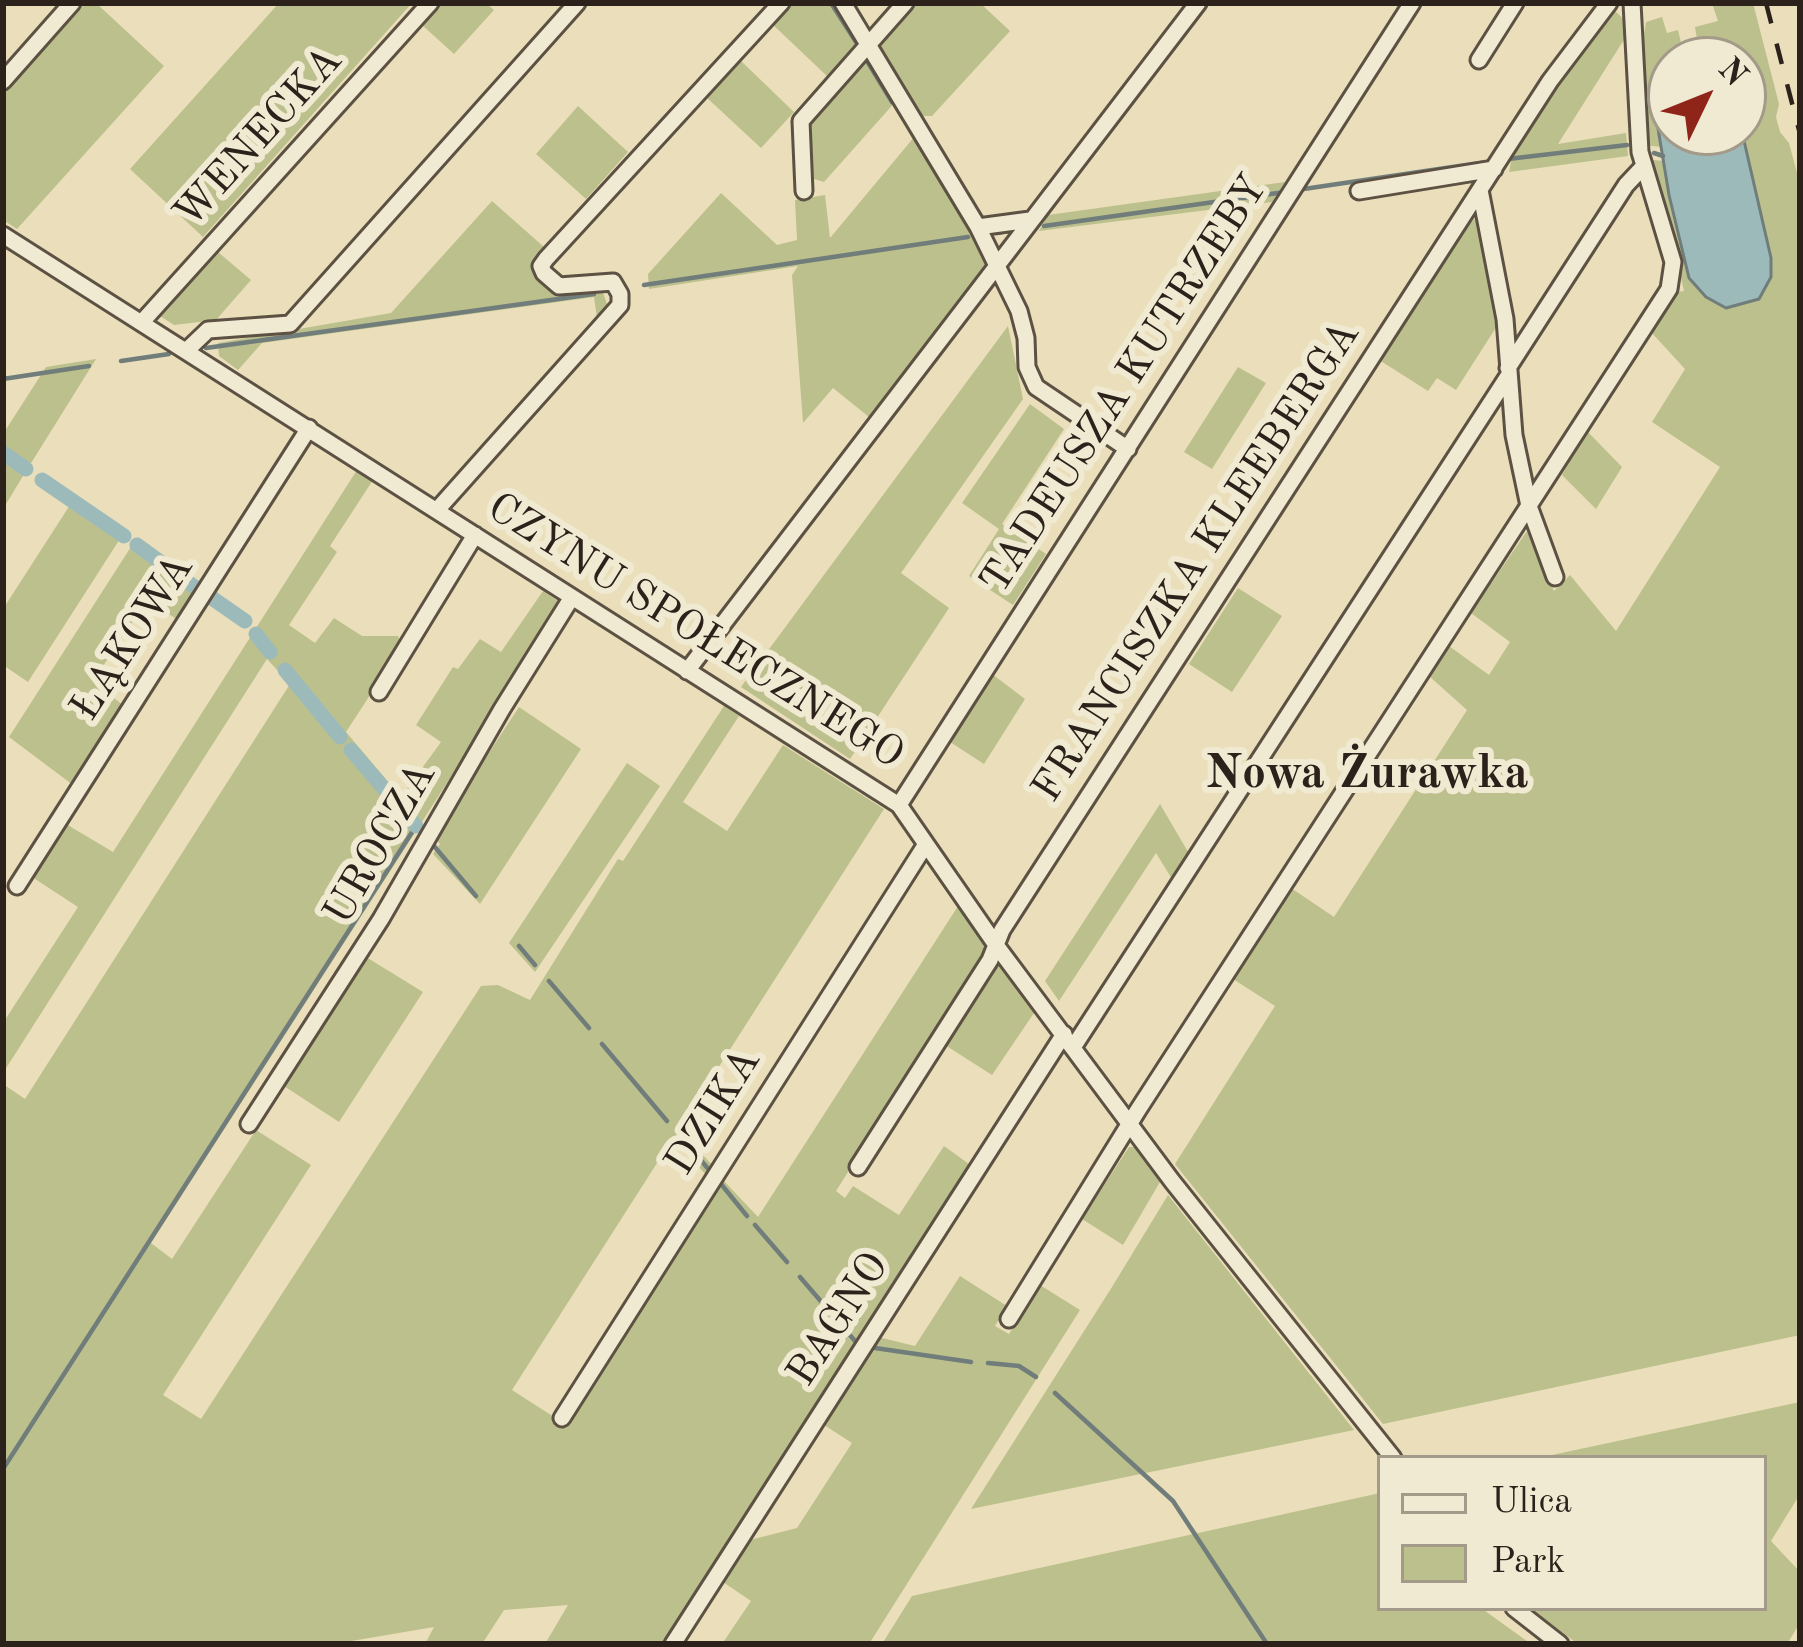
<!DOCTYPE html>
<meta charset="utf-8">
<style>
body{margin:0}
#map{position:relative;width:1803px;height:1647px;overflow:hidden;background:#eadfba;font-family:"Old Standard TT",serif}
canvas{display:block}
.frame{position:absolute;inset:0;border:6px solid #2d221b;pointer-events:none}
.legend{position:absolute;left:1377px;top:1455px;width:390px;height:156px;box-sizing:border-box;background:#f1ead2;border:3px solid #a39a89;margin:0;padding:15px 21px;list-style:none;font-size:36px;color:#2d221b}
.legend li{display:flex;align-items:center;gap:24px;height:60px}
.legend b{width:60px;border:3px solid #a39a89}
.north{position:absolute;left:1647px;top:36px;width:120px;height:120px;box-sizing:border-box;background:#f1ead2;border:3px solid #a39a89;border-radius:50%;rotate:47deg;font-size:33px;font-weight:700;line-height:48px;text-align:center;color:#2d221b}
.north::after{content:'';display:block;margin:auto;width:42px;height:54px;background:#8f2418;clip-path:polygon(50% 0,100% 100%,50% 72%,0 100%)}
</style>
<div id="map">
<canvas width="1803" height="1647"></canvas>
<div class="frame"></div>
<ul class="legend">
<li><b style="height:15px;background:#f1ead2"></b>Ulica</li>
<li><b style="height:33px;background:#bcc08c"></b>Park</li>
</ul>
<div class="north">N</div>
</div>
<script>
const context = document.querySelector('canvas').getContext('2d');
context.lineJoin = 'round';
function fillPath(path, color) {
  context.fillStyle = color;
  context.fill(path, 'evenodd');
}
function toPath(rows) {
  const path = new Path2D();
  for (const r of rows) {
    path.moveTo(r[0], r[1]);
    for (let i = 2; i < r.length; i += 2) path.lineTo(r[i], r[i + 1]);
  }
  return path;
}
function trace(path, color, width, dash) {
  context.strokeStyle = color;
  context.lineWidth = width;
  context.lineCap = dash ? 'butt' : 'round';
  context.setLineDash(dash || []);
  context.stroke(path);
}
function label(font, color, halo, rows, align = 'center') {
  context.font = font + ' "Old Standard TT",serif';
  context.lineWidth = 12;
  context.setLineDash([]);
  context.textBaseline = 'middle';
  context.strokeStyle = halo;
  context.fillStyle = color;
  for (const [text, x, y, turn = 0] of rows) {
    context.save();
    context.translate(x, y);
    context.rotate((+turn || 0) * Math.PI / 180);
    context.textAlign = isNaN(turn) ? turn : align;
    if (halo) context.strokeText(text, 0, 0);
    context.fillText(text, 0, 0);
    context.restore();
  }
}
const green = toPath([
 [86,3,96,3,164,66,17,229,3,220,3,95],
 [279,3,412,3,203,237,130,169],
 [440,3,486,3,494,10,454,54,421,24],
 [789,3,840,3,863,41,827,76,771,23],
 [916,3,980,3,1010,31,932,116,922,116,916,111,882,52,879,40],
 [1712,3,1753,3,1779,104,1776,117,1780,132,1789,143,1800,184,1800,1335,1383,1424,1175,1164,1275,1006,1233,979,1291,888,1334,917,1467,710,1429,676,1449,646,1489,675,1510,642,1471,613,1527,531,1554,591,1570,575,1616,631,1720,467,1652,422,1685,369,1651,332,1676,292,1684,291,1653,160,1664,161,1689,278,1771,258,1742,132,1743,60,1671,60,1671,79,1651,87,1661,147,1644,145,1641,54,1646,22,1662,17,1667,33,1678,30,1684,55,1691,59,1691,54,1699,51,1695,27,1718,21],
 [1613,9,1632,27,1558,144,1626,133,1628,156,1509,172,1513,151,1580,48],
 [867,56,897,100,824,182,814,179,806,121],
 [739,59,794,112,761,148,706,97],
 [578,106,628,152,586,199,536,154],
 [915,136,965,225,972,224,988,263,869,417,833,388,803,423,792,275,798,266,649,289,648,274,721,193,777,245,797,240,795,200,825,195,830,238],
 [1285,182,1272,202,1039,231,1048,215],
 [492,201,544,247,538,253,536,270,541,279,601,287,608,307,604,313,597,318,594,297,262,343,238,370,219,356,218,343,391,313],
 [1477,217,1497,326,1456,390,1437,378,1428,391,1376,358,1455,236],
 [218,252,251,280,216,320,174,325,160,316],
 [1008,326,1023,399,901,573,949,608,850,759,741,687],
 [96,359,23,476,3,509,3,434,46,367],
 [1238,367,1266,383,1212,469,1184,452],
 [1030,404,1064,429,1002,524,1046,554,1013,605,969,576,999,529,962,503],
 [1587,431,1622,467,1596,509,1562,475],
 [357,470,373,480,330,546,337,552,289,625,315,643,334,618,362,636,398,636,402,646,346,732,401,797,441,742,416,725,453,667,458,669,480,639,501,652,543,591,562,604,151,1243,172,1259,256,1130,311,1165,163,1395,201,1419,481,986,498,985,530,1000,618,859,623,861,724,706,739,716,683,802,727,831,783,745,884,809,679,1129,714,1167,707,1176,673,1138,512,1390,568,1426,723,1180,758,1217,960,903,990,947,836,1191,845,1198,853,1186,899,1215,944,1146,973,1167,666,1644,545,1644,568,1605,504,1610,482,1644,425,1644,434,1627,334,1644,3,1644,3,1084,25,1099,290,684,267,659,3,1073,3,1023,78,907,32,877,66,824,113,852],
 [43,474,125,531,28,682,3,665,3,609,70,505,37,483],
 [136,539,202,586,181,622,147,600,93,681,124,706,73,785,9,737],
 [1238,588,1282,616,1232,692,1189,664],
 [992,674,1025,699,984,764,950,742],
 [519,707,581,749,480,904,433,854,440,844,434,836],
 [627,763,660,786,535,972,509,943],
 [1160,804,1191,857,1175,884,1156,853,1059,1001,1045,981],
 [366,957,423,992,339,1122,284,1086],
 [999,960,1036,1010,992,1075,945,1045],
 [1129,1147,1137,1147,1160,1182,1123,1245,1082,1219],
 [1168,1195,1354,1430,971,1509,1112,1287],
 [960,1276,1007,1306,995,1326,1009,1334,1040,1285,1080,1310,869,1644,722,1644,751,1601,720,1580,746,1541,797,1528,852,1443,821,1423,878,1337,915,1346],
 [1800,1402,1800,1494,1771,1541,1800,1572,1800,1623,1787,1644,1578,1644,1529,1608,1764,1608,1764,1458,1538,1458],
 [1380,1493,1380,1608,1481,1608,1531,1644,882,1644,912,1596]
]);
const water = toPath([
 [1671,79,1671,132,1742,132,1771,258,1771,277,1759,299,1726,308,1706,297,1689,278,1669,195,1651,86,1671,79]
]);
const stream = toPath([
 [831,3,856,42],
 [875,25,891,7],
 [867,61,892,102],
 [1654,153,1663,156],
 [1508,159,1627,145],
 [1297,190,1493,161],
 [1044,226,1285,192],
 [997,233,1012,230],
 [644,285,968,237],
 [206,348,594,294],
 [121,361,169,354],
 [3,379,89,366],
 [434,846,476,896],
 [519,946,535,965],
 [549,981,589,1028],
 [602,1044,667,1121],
 [682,1138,710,1171],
 [721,1184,747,1216],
 [755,1225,787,1262],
 [800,1277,855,1341],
 [875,1348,971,1362],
 [988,1363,1019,1366,1036,1377],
 [1055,1393,1173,1501,1267,1644],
 [3,1469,416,826,421,831]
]);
const canal = toPath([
 [3,453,26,469],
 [42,480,124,536],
 [137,545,196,588],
 [209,596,245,621],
 [256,634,270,652],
 [285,670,340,737],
 [351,750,416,826]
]);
const street = toPath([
 [843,3,978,227,1019,311,1026,338,1027,367,1036,387,1128,449],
 [1479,60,1515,3],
 [3,81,72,3],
 [1480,190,1505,319,1514,435,1529,506,1555,577],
 [804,191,801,121,905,3],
 [1359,191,1494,169],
 [978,227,1030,220],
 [3,235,899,805,996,945,1172,1181,1393,1458],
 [142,322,430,3],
 [186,351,208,330,290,324,577,3],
 [1508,368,1626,185,1642,168],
 [437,510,620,305,620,294,613,282,559,286,544,273,541,266,546,259,781,3],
 [687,671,1198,3],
 [379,692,475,535],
 [899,805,1412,3],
 [17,886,309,428],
 [1074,1046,1508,376],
 [249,1124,381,919,502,709,572,597],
 [858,1167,990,960,1002,930,1550,81,1609,3],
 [1009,1319,1138,1110,1669,289,1673,262,1640,152,1632,3],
 [562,1418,926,844],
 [1514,1608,1560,1644],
 [673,1644,1064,1034]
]);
const rail = toPath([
 [1766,3,1800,134]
]);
const streetNames = [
 ["WENECKA",259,138,-48],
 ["TADEUSZA KUTRZEBY",1125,385,-57],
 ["FRANCISZKA KLEEBERGA",1197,562,-57],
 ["CZYNU SPOŁECZNEGO",695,632,32],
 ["ŁĄKOWA",133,638,-57],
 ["UROCZA",381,844,-60],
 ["DZIKA",714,1112,-58],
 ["BAGNO",839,1320,-57]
];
const quarterNames = [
 ["Nowa Żurawka",1367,774]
];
fillPath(green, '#bcc08c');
fillPath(water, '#9dbabb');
trace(water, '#707d7b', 3);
trace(stream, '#707d7b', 4.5);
trace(canal, '#9dbabb', 15);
trace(street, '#5c5143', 21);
trace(street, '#f1ead2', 15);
trace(rail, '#2d221b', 4.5, [21, 21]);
label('42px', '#2d221b', '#f1ead2', streetNames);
label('bold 48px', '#2d221b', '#f1ead2', quarterNames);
</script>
